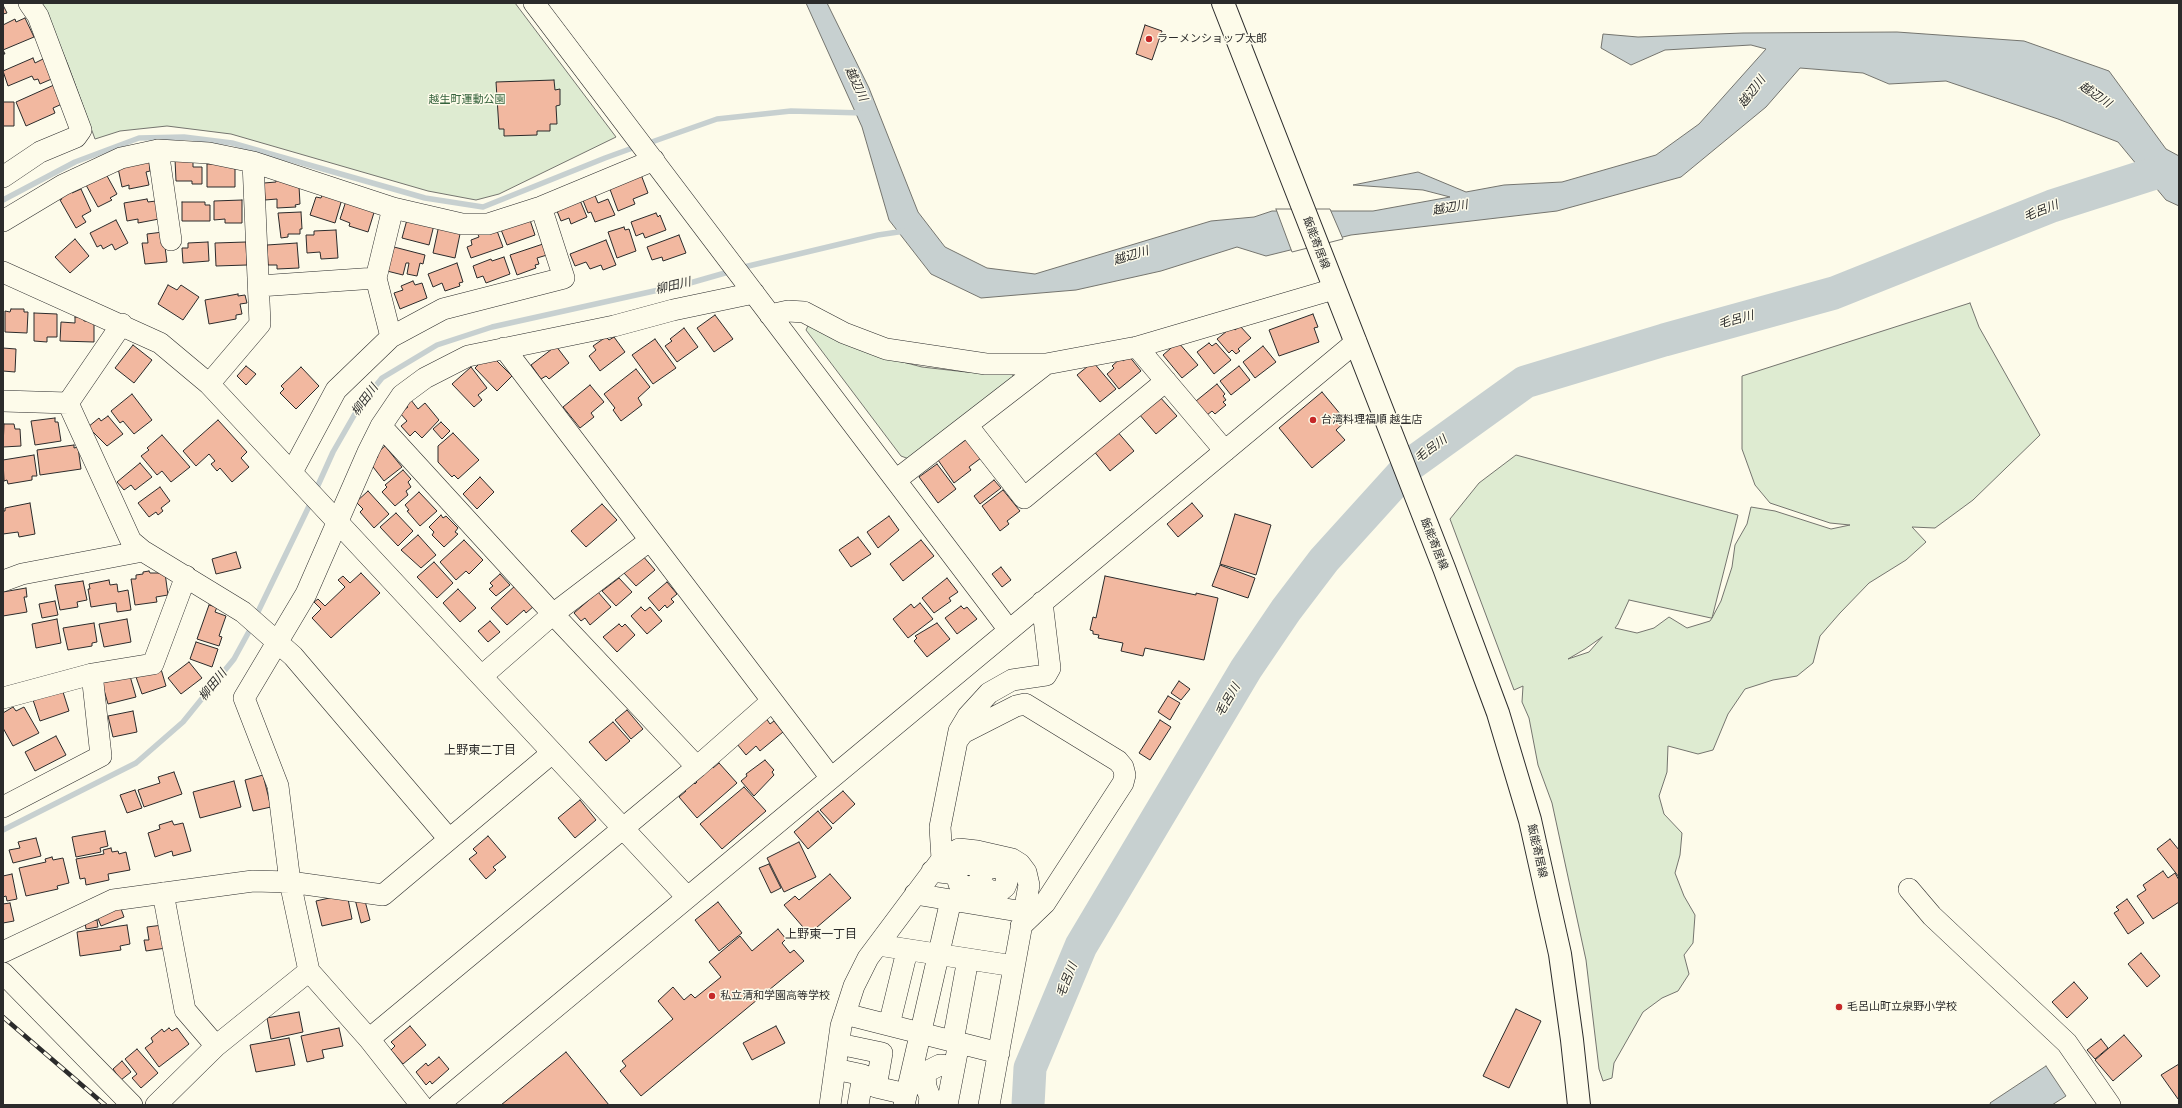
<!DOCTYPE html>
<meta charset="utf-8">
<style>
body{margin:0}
#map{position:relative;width:2182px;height:1108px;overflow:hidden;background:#fdfbea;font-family:"IBM Plex Sans",sans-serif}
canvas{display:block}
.frame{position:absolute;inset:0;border:4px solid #2b2b2b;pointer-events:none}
</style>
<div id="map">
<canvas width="2182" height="1108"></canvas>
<div class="frame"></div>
</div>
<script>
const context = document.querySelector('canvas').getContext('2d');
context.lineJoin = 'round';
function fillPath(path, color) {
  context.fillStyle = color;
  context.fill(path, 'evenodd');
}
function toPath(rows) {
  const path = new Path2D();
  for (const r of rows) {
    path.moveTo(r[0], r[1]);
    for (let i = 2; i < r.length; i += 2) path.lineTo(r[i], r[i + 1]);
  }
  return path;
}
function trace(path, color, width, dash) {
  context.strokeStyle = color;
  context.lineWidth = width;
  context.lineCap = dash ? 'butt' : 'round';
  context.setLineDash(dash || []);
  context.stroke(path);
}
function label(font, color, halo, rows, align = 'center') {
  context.font = font + ' "IBM Plex Sans","Noto Sans JP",sans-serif';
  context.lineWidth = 3;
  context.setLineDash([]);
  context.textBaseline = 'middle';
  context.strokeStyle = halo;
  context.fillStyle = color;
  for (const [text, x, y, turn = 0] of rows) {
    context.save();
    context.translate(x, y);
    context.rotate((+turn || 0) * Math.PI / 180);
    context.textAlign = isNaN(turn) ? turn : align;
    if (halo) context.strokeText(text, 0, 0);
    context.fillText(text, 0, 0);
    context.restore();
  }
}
const green = toPath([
 [39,3,515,3,616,137,499,194,476,200,428,191,231,134,167,126,120,131,95,139,68,65,49,20,39,3],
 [1970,303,1979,327,2040,435,1973,500,1935,528,1912,527,1926,542,1906,560,1869,583,1840,613,1820,636,1813,663,1797,676,1773,680,1745,689,1728,714,1713,750,1698,754,1668,746,1667,772,1659,796,1664,814,1682,833,1680,855,1675,873,1684,896,1695,915,1693,943,1684,955,1689,974,1678,991,1662,998,1643,1012,1614,1063,1612,1078,1603,1081,1599,1069,1586,960,1552,803,1538,765,1529,718,1522,702,1523,686,1514,690,1450,519,1479,483,1516,455,1738,515,1712,618,1721,601,1732,567,1735,545,1747,524,1751,507,1775,511,1831,529,1850,525,1830,523,1770,503,1755,485,1742,449,1742,376,1970,303],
 [1629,600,1711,618,1712,618,1710,621,1687,628,1669,617,1654,628,1637,633,1615,628,1618,624,1629,600],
 [1602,637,1589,652,1568,659,1585,649,1602,637],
 [809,324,876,355,922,367,966,372,1009,371,1014,377,909,459,901,456,806,330,809,324]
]);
const water = toPath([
 [806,3,827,3,869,88,918,212,945,247,987,268,1035,274,1211,221,1254,217,1272,211,1373,211,1450,197,1423,190,1353,185,1418,172,1466,192,1504,185,1562,182,1656,155,1699,124,1766,49,1751,45,1665,50,1631,65,1601,48,1603,34,1638,37,1743,33,1897,32,2024,41,2109,71,2166,149,2179,156,2179,206,2166,200,2118,142,2058,119,1946,81,1889,84,1863,73,1800,68,1766,107,1681,177,1557,211,1351,235,1266,256,1237,247,1161,271,1076,290,981,298,931,274,889,220,862,127,806,3],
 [2046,1066,2066,1096,2052,1105,1991,1105,1990,1103,2046,1066]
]);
const pier = toPath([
 [1276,209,1330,209,1343,239,1292,252,1276,209]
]);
const stream = toPath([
 [646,144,717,119,791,111,863,113],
 [3,200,75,162,139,138,184,137,232,143,425,198,483,207,605,158,638,146],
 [740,268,878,235,905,231],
 [315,492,333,452,360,405,382,378,437,345,492,327,690,283,732,271],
 [255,618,312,500],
 [3,830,136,763,183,722,234,659,252,626]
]);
const river = toPath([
 [1028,1105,1030,1068,1081,946,1246,669,1286,610,1324,560,1411,464,1525,382,1664,340,1834,293,2052,206,2155,173,2179,174]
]);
const building = toPath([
 [3,5,7,13,3,14,3,5],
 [25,18,34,37,3,50,5,54,3,54,3,25,15,19,16,22,25,18],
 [1145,25,1162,31,1152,60,1136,54,1145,25],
 [33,58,35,63,45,58,54,78,40,84,38,79,34,80,32,76,8,86,3,71,33,58],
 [554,80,555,90,560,89,560,105,556,106,557,124,550,124,550,131,537,131,537,135,504,136,504,129,499,129,496,82,554,80],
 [54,85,62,104,53,108,55,113,26,126,16,102,54,85],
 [3,102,14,102,14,126,3,126,3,102],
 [175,159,193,159,193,167,202,167,202,184,192,184,192,181,176,181,175,159],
 [149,162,150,171,146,172,149,185,129,189,129,185,122,187,118,168,149,162],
 [207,164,228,164,235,167,235,187,207,187,207,164],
 [640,172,648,193,633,199,635,204,618,211,608,184,640,172],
 [106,174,117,194,110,198,112,200,98,207,86,185,106,174],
 [276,179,299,186,300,204,295,205,296,207,277,208,277,199,265,200,264,183,276,182,276,179],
 [81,189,91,211,82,216,86,222,76,228,60,200,62,199,60,196,70,190,72,193,81,189],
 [323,193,342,199,335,223,310,215,316,197,321,198,323,193],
 [594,193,598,203,608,199,615,215,595,222,591,212,588,213,582,198,594,193],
 [347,198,376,206,368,232,349,226,350,223,340,219,347,198],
 [579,198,587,217,571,224,569,218,561,221,555,206,579,198],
 [147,199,148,202,156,201,159,219,138,223,138,219,127,221,124,203,147,199],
 [242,200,242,223,225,223,225,219,214,220,214,201,242,200],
 [182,202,205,202,205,205,210,205,210,221,182,221,182,202],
 [301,212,302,229,300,229,300,234,288,234,288,237,281,238,278,213,301,212],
 [656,213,658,217,660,215,666,230,645,238,643,233,636,236,631,222,656,213],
 [408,216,434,225,429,245,402,238,408,216],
 [529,217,535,235,507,245,500,227,529,217],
 [116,220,128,243,115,250,112,244,103,249,101,245,97,247,90,233,116,220],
 [439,225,460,234,455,258,433,253,439,225],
 [624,227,625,230,629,229,636,251,617,258,608,232,624,227],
 [496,228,503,247,471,258,467,247,472,245,471,240,479,237,477,232,496,228],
 [336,230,338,258,321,259,320,252,307,253,306,235,314,235,314,231,336,230],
 [163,232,167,262,145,264,142,243,148,243,147,234,163,232],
 [679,235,686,253,663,261,662,257,652,260,647,247,679,235],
 [75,239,89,256,70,273,55,257,75,239],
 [606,240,616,265,603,270,601,265,590,269,586,262,575,266,570,254,606,240],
 [208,242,209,261,183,263,182,248,188,248,188,243,208,242],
 [246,242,247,265,216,266,215,243,246,242],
 [297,243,299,268,277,269,277,265,268,265,267,245,297,243],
 [543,244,547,255,537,258,539,264,535,265,536,268,517,275,510,255,543,244],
 [394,247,425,255,423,264,420,263,417,276,407,274,409,263,406,263,403,275,387,271,394,247],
 [504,257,510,274,486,283,483,276,477,278,473,266,491,259,492,261,504,257],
 [457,263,463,282,459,283,460,286,445,291,442,283,433,287,428,274,457,263],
 [413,281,415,285,422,283,427,298,400,309,394,293,403,290,401,286,413,281],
 [168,285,177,290,181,285,199,297,183,320,158,304,168,285],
 [238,294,238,296,245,295,247,303,240,304,242,314,236,315,236,319,209,324,205,300,238,294],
 [11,309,24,309,24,312,28,312,27,333,5,332,5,311,10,312,11,309],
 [34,313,57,314,57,337,47,337,47,342,34,341,34,313],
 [1313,314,1318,327,1314,328,1319,342,1279,356,1269,330,1313,314],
 [715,315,733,339,714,352,697,328,715,315],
 [75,317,84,317,84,321,94,321,94,342,60,341,61,322,75,323,75,317],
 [1240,326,1251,338,1238,349,1240,351,1236,354,1232,350,1229,353,1217,339,1232,327,1235,330,1240,326],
 [684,328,698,347,677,362,665,346,672,341,670,339,684,328],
 [606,337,609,340,614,337,625,352,600,371,589,356,596,350,593,346,606,337],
 [655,339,676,368,653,384,632,355,655,339],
 [1178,342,1198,365,1182,378,1163,355,1178,342],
 [1209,343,1212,346,1216,343,1231,360,1214,374,1197,352,1209,343],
 [133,345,152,360,134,383,115,368,133,345],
 [556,346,569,363,549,379,546,376,541,379,531,365,556,346],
 [1263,346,1276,362,1255,378,1243,362,1263,346],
 [3,348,16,349,15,372,3,371,3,348],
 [1129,356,1141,371,1119,389,1107,374,1114,368,1112,366,1121,358,1123,361,1129,356],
 [493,357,512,376,497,391,475,368,483,360,487,363,493,357],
 [1093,362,1116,389,1100,402,1077,375,1093,362],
 [246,366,256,374,246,385,237,376,246,366],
 [1239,366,1250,380,1231,395,1220,381,1239,366],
 [301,367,319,386,296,409,280,393,284,389,281,386,301,367],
 [471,367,487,388,478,395,482,400,474,407,452,384,471,367],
 [636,369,650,387,638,398,642,405,621,421,613,410,615,408,604,394,636,369],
 [1217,384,1225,394,1223,396,1226,400,1223,402,1226,405,1215,414,1212,411,1207,415,1196,401,1217,384],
 [590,385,604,402,591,413,594,417,580,428,563,407,590,385],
 [1322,392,1346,421,1336,430,1345,440,1312,468,1279,428,1322,392],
 [132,394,152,420,134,434,123,421,120,423,111,411,132,394],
 [1159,396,1177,416,1156,434,1139,414,1159,396],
 [411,400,418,409,425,403,439,420,422,438,415,431,410,436,401,426,407,421,400,413,408,407,406,405,411,400],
 [108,416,123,434,107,446,88,427,99,418,101,421,108,416],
 [55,418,55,422,58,422,61,441,35,445,31,421,55,418],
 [218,420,247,452,241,458,249,467,232,482,220,468,217,471,211,464,215,461,209,454,196,466,183,451,218,420],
 [441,422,450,431,442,439,433,429,441,422],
 [4,424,14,424,15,429,20,429,21,446,3,447,4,424],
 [1116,430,1134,451,1110,471,1093,450,1116,430],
 [453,433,479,460,458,479,454,475,452,477,438,462,438,446,453,433],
 [162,435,190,467,171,482,162,471,157,475,141,456,149,450,147,448,162,435],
 [967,439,981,458,969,467,971,470,954,483,938,460,967,439],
 [74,445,74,448,78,447,81,469,40,475,37,450,74,445],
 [385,446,402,467,384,481,370,463,378,457,376,454,385,446],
 [34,455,37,476,32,476,32,480,8,484,7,480,4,481,3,460,34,455],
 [140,463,152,477,135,490,131,485,124,490,117,482,140,463],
 [937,464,956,489,938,503,919,477,937,464],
 [403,470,411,479,408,482,411,487,406,491,408,495,395,506,382,492,387,487,385,485,403,470],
 [480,477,494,492,477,509,463,494,480,477],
 [994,480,1001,488,980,504,974,496,994,480],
 [160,487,170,501,161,508,163,511,158,515,156,512,149,517,138,503,160,487],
 [1003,490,1020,511,1007,521,1009,524,1000,531,982,506,1003,490],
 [368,491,389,514,374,528,360,512,363,509,356,502,368,491],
 [419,492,437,511,420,526,407,511,409,510,405,505,419,492],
 [30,503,35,534,19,537,18,532,3,534,3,511,5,511,5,508,30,503],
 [1192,503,1203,516,1178,537,1167,524,1192,503],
 [602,504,617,520,586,547,571,531,602,504],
 [396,513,413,531,398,546,380,527,396,513],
 [1235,514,1271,525,1256,575,1220,564,1235,514],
 [441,515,443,518,446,516,458,528,455,532,458,534,444,547,432,535,434,532,429,527,441,515],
 [889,516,899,530,878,548,867,532,889,516],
 [418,535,436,555,421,568,401,550,418,535],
 [858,537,871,554,851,567,839,550,858,537],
 [464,540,483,560,469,574,466,571,456,580,440,562,464,540],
 [921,540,934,556,903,581,890,564,921,540],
 [236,552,241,568,216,574,212,559,236,552],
 [642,555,655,570,636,586,623,572,642,555],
 [434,562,453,583,437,598,417,577,434,562],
 [1220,565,1255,578,1248,598,1212,586,1220,565],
 [1001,567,1011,580,1002,587,992,574,1001,567],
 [149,571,150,573,165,573,168,595,156,597,157,602,135,605,131,579,136,579,136,575,143,574,143,572,149,571],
 [361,573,380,593,331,638,312,618,321,609,314,602,318,599,325,606,345,587,338,580,343,576,350,583,361,573],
 [500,574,510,585,496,596,489,589,493,586,490,583,500,574],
 [1105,576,1196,595,1196,593,1218,598,1204,660,1145,648,1143,656,1121,651,1123,643,1098,638,1099,635,1093,634,1093,631,1090,630,1093,617,1096,618,1105,576],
 [619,578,632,592,616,606,602,591,619,578],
 [947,578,958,592,949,598,951,601,934,613,922,598,947,578],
 [109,580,110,585,117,584,118,592,128,590,131,610,117,612,116,603,91,607,88,589,90,589,89,584,109,580],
 [83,581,87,600,77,602,78,607,60,610,55,585,83,581],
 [667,582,677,594,671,599,674,602,667,608,665,605,659,611,648,598,667,582],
 [516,585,534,606,526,613,524,610,507,625,491,608,516,585],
 [26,588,27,597,24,597,27,612,3,616,3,592,26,588],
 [458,589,476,608,460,622,443,603,458,589],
 [598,592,611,607,590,625,585,618,581,621,574,613,598,592],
 [55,601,58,615,42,618,39,604,55,601],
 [920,603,933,619,908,638,893,619,911,604,914,608,920,603],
 [209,605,217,607,215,612,226,616,219,636,222,637,219,646,197,639,209,605],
 [961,606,964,609,967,607,977,619,957,634,945,618,961,606],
 [641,607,645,611,650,607,662,621,647,634,631,616,641,607],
 [57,619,61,643,36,648,32,624,57,619],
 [127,619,131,642,104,647,99,624,127,619],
 [490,621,500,632,488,642,478,631,490,621],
 [94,623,97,642,92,643,92,646,68,650,63,628,94,623],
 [937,623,950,639,927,657,914,641,917,638,915,636,937,623],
 [619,624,622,627,625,624,635,635,617,652,603,637,619,624],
 [196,642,218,649,212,667,190,659,196,642],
 [189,662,202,678,181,694,168,678,189,662],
 [161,669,166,686,142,694,136,677,161,669],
 [130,676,136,697,108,704,102,683,130,676],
 [1179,681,1190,689,1181,700,1171,693,1179,681],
 [63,692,69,711,40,721,33,700,63,692],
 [1168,696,1180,703,1170,720,1158,712,1168,696],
 [13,707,16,711,24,707,39,733,13,746,3,728,3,713,13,707],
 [627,710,643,729,631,739,615,720,627,710],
 [133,711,137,732,113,737,108,716,133,711],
 [766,718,770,724,774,721,783,732,760,751,756,746,746,755,737,744,766,718],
 [1160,720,1171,727,1150,760,1139,753,1160,720],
 [613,722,630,741,606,761,589,742,613,722],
 [56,736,66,755,35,771,25,752,56,736],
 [765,760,774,770,772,772,774,775,754,796,741,781,747,776,746,774,765,760],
 [719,763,737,783,697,818,679,797,686,791,684,790,693,782,695,784,697,782,695,780,711,766,713,768,719,763],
 [174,772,182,794,144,807,138,790,160,783,158,777,174,772],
 [263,775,271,807,253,811,245,780,263,775],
 [234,781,241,807,200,818,193,792,234,781],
 [744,787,766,811,722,849,700,824,744,787],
 [135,790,142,808,127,813,120,795,135,790],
 [843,791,855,804,833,824,820,810,843,791],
 [580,800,596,820,575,838,558,818,580,800],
 [818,811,832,828,808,849,794,832,818,811],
 [172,821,174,825,183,823,191,851,173,856,172,851,155,857,148,833,160,829,159,825,172,821],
 [105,831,108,846,100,848,101,852,76,857,72,837,105,831],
 [488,836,506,857,493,867,496,870,486,879,469,859,477,853,473,849,488,836],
 [36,838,41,856,13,863,9,850,20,848,18,842,36,838],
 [2170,839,2179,850,2179,877,2157,849,2170,839],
 [799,842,816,877,784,892,767,858,799,842],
 [111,848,112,852,118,851,119,854,126,852,130,870,108,874,109,880,86,885,85,878,80,879,76,859,104,854,103,850,111,848],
 [52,857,53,860,63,858,69,883,57,886,58,889,26,896,19,868,46,862,45,859,52,857],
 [769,864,781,888,771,893,759,868,769,864],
 [2163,871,2168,878,2175,873,2179,880,2179,902,2153,919,2137,896,2146,890,2143,885,2163,871],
 [12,874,17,899,7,901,6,896,3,897,3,876,12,874],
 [830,874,851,898,809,934,784,905,795,896,799,900,830,874],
 [347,894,352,919,322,926,316,901,347,894],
 [364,897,370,920,361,923,355,899,364,897],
 [2127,899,2144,923,2128,934,2114,913,2119,910,2116,907,2127,899],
 [718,902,742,933,719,951,695,920,718,902],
 [10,903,14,921,3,923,3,904,10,903],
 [120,906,124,917,101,926,97,916,120,906],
 [97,920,98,927,86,929,85,922,97,920],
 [127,925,130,944,120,946,121,950,80,956,77,932,127,925],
 [163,925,166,948,146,951,144,940,149,940,147,927,163,925],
 [778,929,786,939,782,943,790,953,794,950,804,961,641,1096,620,1071,626,1066,622,1061,673,1019,658,1001,673,987,684,1000,691,994,695,998,721,977,709,962,740,936,752,951,778,929],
 [2141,953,2160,976,2147,987,2128,964,2141,953],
 [2074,982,2088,998,2067,1018,2052,1002,2074,982],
 [1516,1009,1541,1021,1509,1088,1483,1076,1516,1009],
 [299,1012,303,1032,271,1039,267,1018,299,1012],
 [410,1026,426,1045,403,1064,391,1050,395,1046,391,1042,410,1026],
 [776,1026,785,1043,752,1060,743,1043,776,1026],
 [169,1028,172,1031,177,1028,189,1044,159,1067,145,1048,153,1042,151,1038,162,1029,164,1032,169,1028],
 [339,1028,343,1046,322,1050,324,1058,307,1062,301,1036,339,1028],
 [2124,1035,2142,1056,2113,1081,2095,1060,2124,1035],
 [289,1038,295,1065,256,1072,250,1045,289,1038],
 [2101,1039,2108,1048,2095,1059,2087,1050,2101,1039],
 [137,1049,158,1073,141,1088,132,1078,137,1074,125,1059,137,1049],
 [566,1052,609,1105,501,1105,566,1052],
 [439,1057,449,1069,432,1084,430,1081,426,1085,416,1072,426,1063,428,1066,439,1057],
 [122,1061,131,1072,121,1080,113,1069,122,1061],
 [2179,1064,2179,1099,2178,1099,2161,1075,2179,1064]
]);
const minor = toPath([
 [534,3,1009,630],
 [158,150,171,240],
 [3,177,40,152,76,137,81,130,38,16,29,3],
 [3,221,63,185,121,158,158,150,209,153,253,162,393,208,462,224,488,224,541,207,654,160],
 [3,272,160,343,209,384,687,897],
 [259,286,376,278],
 [770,315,788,311,804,312,844,333,886,349,986,364,1046,364,1137,347,1334,289],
 [391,337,376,278,393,208],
 [1137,347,1225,451],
 [504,348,831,778],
 [209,384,260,324,253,162],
 [3,401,68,403],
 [68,403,131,541,143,551,243,612,293,656,449,839],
 [68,403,122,324],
 [967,425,1024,498,1166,381],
 [381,426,553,614,697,767],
 [292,472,336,390,391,337,443,309,564,278,541,207],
 [896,480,1046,364],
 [3,581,22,574,143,551],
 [482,676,553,614,649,541],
 [3,698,92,674,153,664,186,576],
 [3,807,101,756,92,674],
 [942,859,940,827,957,741],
 [932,871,956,874],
 [981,877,981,883,989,891,1000,891,1005,887,1007,882,1005,871,996,867,987,869,983,873,981,877,979,882,971,888,959,884,956,874,960,866,969,864,979,867,981,877],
 [1909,889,1932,916,2067,1043,2110,1105],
 [163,893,185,1010,216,1046],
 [915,894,1024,912],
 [1021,926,1045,903,1123,783,1125,775,1123,767,1118,761,1025,704,1016,706,963,733,957,741,959,731,968,716,989,693,1012,680,1046,675,1050,668,1042,602],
 [878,945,1014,966],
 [3,952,113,900,253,881,290,882,383,895,552,753],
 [3,973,132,1105],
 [845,1014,999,1053],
 [889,1025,907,951],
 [369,1039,697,767,772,701],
 [953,1041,968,959],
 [839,1044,882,1053,876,1087,906,1094],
 [835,1069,863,1075,858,1105],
 [156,1105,216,1046,309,971],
 [421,1105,369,1039,309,971,290,882,278,786,244,698,306,594,368,452,381,426,402,395,425,378,468,356,614,326,673,310,754,293],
 [438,1105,1356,342],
 [830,1105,841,1026,854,986,868,958,936,867,942,859,959,849,977,851,1012,859,1020,864,1026,872,1029,885,989,1105],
 [904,1105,951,900],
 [929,1105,930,1097,926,1087,925,1076,930,1070,940,1065,954,1067],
 [947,1105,957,1053]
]);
const major = toPath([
 [1223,3,1444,568,1498,713,1530,820,1560,954,1572,1040,1579,1105]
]);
const rail = toPath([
 [3,1017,105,1105]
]);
const markers = [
 [1149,39,4,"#c62828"],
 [1313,420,4,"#c62828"],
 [712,996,4,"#c62828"],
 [1839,1007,4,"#c62828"]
];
const poiNames = [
 ["ラーメンショップ太郎",1157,39],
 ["台湾料理福順 越生店",1321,420],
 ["私立清和学園高等学校",720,996],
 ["毛呂山町立泉野小学校",1847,1007]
];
const parkNames = [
 ["越生町運動公園",467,100]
];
const streetNames = [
 ["飯能寄居線",1316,243,69],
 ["飯能寄居線",1434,544,68],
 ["飯能寄居線",1537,851,77]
];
const waterNames = [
 ["越辺川",856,84,65],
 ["越辺川",1752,92,-53],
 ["越辺川",2095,95,34],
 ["越辺川",1450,208,-10],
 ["毛呂川",2041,211,-21],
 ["越辺川",1131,256,-17],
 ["柳田川",673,286,-13],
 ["毛呂川",1736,320,-15],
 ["柳田川",365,400,-54],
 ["毛呂川",1431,449,-36],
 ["柳田川",213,685,-51],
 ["毛呂川",1228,700,-59],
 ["毛呂川",1067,980,-68]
];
const neighbourhoodNames = [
 ["上野東二丁目",480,751],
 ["上野東一丁目",821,935]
];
fillPath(green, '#deebd1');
trace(green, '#74746e', 1);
fillPath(water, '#c7d0d0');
trace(water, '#74746e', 1);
fillPath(pier, '#fdfbea');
trace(pier, '#74746e', 1);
trace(stream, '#c7d0d0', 5.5);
trace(river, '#c7d0d0', 33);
fillPath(building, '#f2b8a0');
trace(building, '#2b2b2b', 1);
trace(minor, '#2b2b2b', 22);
trace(major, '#2b2b2b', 24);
trace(minor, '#fdfbea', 21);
trace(major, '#fdfbea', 22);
trace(rail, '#2b2b2b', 4.5);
trace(rail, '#fdfbea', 3, [9]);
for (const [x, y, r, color] of markers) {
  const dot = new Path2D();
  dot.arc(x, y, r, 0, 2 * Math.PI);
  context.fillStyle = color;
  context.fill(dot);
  trace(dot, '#fdfbea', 1.5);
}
label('11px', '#2b2b2b', '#fdfbea', poiNames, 'left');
label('11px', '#34623c', '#fdfbea', parkNames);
label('11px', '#2b2b2b', '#fdfbea', streetNames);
label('italic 12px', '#2b2b2b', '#fdfbea', waterNames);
label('12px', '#2b2b2b', '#fdfbea', neighbourhoodNames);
</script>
